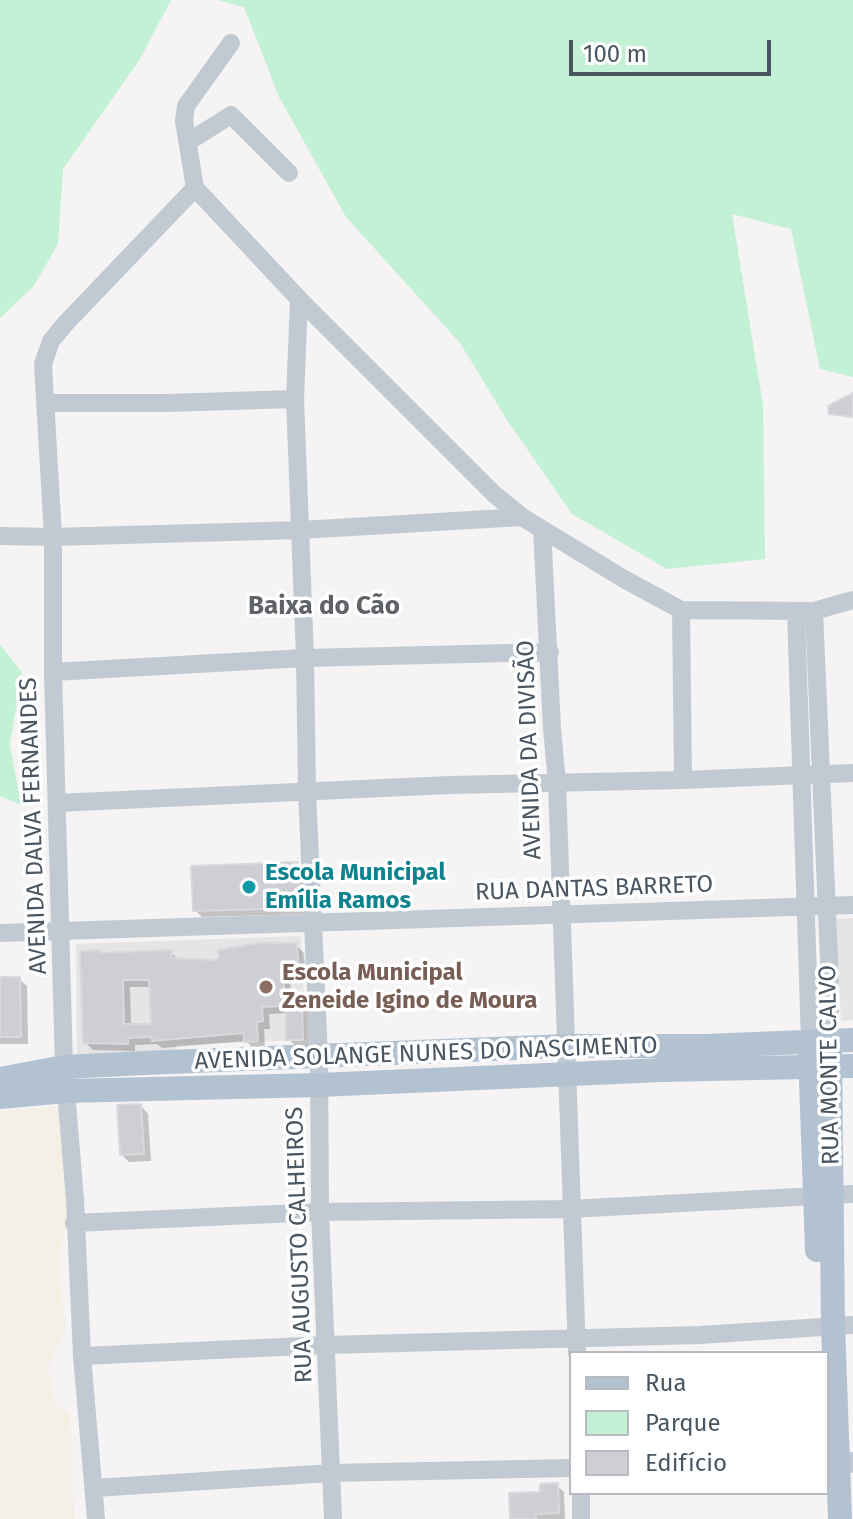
<!DOCTYPE html>
<meta charset="utf-8">
<style>
body{margin:0}
#map{position:relative;width:853px;height:1519px;overflow:hidden;background:#f5f3f3;font-family:"Fira Sans",sans-serif}
canvas{display:block}
.legend{position:absolute;left:569px;top:1351px;width:260px;height:144px;box-sizing:border-box;background:#fff;border:2px solid #b7bbc0;margin:0;padding:10px 14px;list-style:none;font-size:24px;color:#4a5661}
.legend li{display:flex;align-items:center;gap:16px;height:40px}
.legend b{width:40px;border:2px solid #b7bbc0}
.scale{position:absolute;left:569px;top:40px;width:202px;height:36px;box-sizing:border-box;border:4px solid #4a5661;border-top:0;padding-left:10px;font-size:24px;line-height:28px;white-space:nowrap;color:#4a5661;-webkit-text-stroke:6px #fff;paint-order:stroke}
</style>
<div id="map">
<canvas width="853" height="1519"></canvas>
<ul class="legend">
<li><b style="height:10px;background:#b3c2d1"></b>Rua</li>
<li><b style="height:22px;background:#c3f1d5"></b>Parque</li>
<li><b style="height:22px;background:#cdcfd5"></b>Edifício</li>
</ul>
<div class="scale">100 m</div>
</div>
<script>
const ctx = document.querySelector('canvas').getContext('2d');
ctx.lineJoin = 'round';
function paint(path, color) { ctx.fillStyle = color; ctx.fill(path, 'evenodd'); }
const shape = rows => new Path2D(rows.map(r => 'M' + r).join(''));
function stroke(path, color, width, dash) { ctx.strokeStyle = color; ctx.lineWidth = width; ctx.lineCap = dash ? 'butt' : 'round'; ctx.setLineDash(dash || []); ctx.stroke(path); }
function drawText(font, color, halo, rows, align = 'center') {
  ctx.font = font + ' "Fira Sans",sans-serif'; ctx.lineWidth = 7; ctx.setLineDash([]); ctx.textBaseline = 'middle'; ctx.strokeStyle = halo; ctx.fillStyle = color; for (const [text, x, y, turn = 0] of rows) {
    ctx.save(); ctx.translate(x, y); ctx.rotate((+turn || 0) * Math.PI / 180); ctx.textAlign = isNaN(turn) ? turn : align; if (halo) ctx.strokeText(text, 0, 0); ctx.fillText(text, 0, 0); ctx.restore();
  }
}
paint(shape([
 [853,918,853,1020,841,1021,836,919],
 [301,936,306,1040,176,1045,176,1054,77,1056,76,944]
]), '#e6e4e5');
paint(shape([
 [0,0,171,0,140,59,63,169,58,244,33,287,0,318],
 [217,0,853,0,853,377,820,369,791,229,732,214,763,405,765,559,667,569,572,514,507,420,460,343,346,217,279,97,244,7],
 [0,645,22,672,10,744,21,805,0,796]
]), '#c3f1d5');
paint(shape([
 [52,1107,67,1111,72,1201,60,1249,60,1280,66,1329,48,1367,56,1403,70,1416,74,1519,0,1519,0,1111]
]), '#f5f0e5');
paint(shape([
 [297,864,305,872,307,914,202,917,195,910],
 [296,945,304,953,306,978,290,979,291,998,302,998,309,1006,309,1046,296,1046,288,1039,288,1013,269,1014,270,1029,264,1029,265,1048,254,1049,246,1041,162,1048,157,1044,135,1045,135,1051,93,1050,85,1042,100,955,171,952,179,961,213,962],
 [130,987,152,987,153,1026,131,1026],
 [0,979,19,979,27,986,28,1044,0,1044],
 [141,1106,148,1114,151,1161,129,1162,122,1155],
 [557,1486,564,1492,565,1519,512,1519]
]), '#0003');
const building = shape([
 [853,393,853,417,829,414,828,406,853,393],
 [298,862,300,908,193,911,191,866,298,862],
 [259,943,297,943,299,971,283,972,285,1006,262,1007,263,1021,257,1022,258,1041,244,1042,244,1033,152,1041,152,1037,128,1038,128,1044,83,1043,80,951,99,950,99,953,171,950,172,958,213,960,219,958,218,950,259,943],
 [123,980,149,980,151,1024,124,1024,123,980],
 [0,977,20,977,21,1037,0,1037,0,977],
 [286,996,302,996,303,1040,286,1040,286,996],
 [141,1104,144,1154,120,1155,117,1105,141,1104],
 [558,1483,559,1513,536,1514,536,1519,510,1519,509,1493,540,1492,540,1484,558,1483]
]);
paint(building, '#cdcfd5');
stroke(building, '#d7d9de', 2);
stroke(shape([
 [188,142,231,115,289,173],
 [195,188,299,299,494,494,522,517,624,579,681,610,814,611,853,600],
 [195,188,184,121,186,106,231,43],
 [299,299,295,399,305,658,307,792,319,1056,320,1212,333,1519],
 [46,403,166,403,295,399],
 [542,529,552,728,557,783,577,1353],
 [0,536,53,537,301,530,522,517],
 [681,610,683,780],
 [796,611,810,1041],
 [814,611,830,981,830,1040],
 [53,672,305,658,550,652],
 [57,803,449,785,683,780,853,773],
 [0,933,853,905],
 [74,1223,320,1212,570,1209,853,1194],
 [82,1356,327,1345,700,1335,853,1325],
 [851,1461,853,1464],
 [95,1488,331,1473,571,1468],
 [581,1493,581,1519],
 [96,1519,82,1356,75,1200,64,1067,53,672,53,537,43,364,51,341,65,324,195,188]
]), '#c1cad2', 18);
stroke(shape([
 [810,1051,817,1250],
 [830,1054,833,1325,840,1519],
 [0,1079,64,1067,144,1063,566,1046,706,1046,853,1040],
 [0,1097,66,1091,319,1085,662,1070,853,1066]
]), '#b3c2d1', 24);
for (const [x, y, r, color] of [
 [249,887,8,"#0f9aa8"],
 [266,987,8,"#8d6e63"]
]) { const dot = new Path2D(); dot.arc(x, y, r, 0, 2 * Math.PI); ctx.fillStyle = color; ctx.fill(dot); stroke(dot, '#fff', 3); }
drawText('24px', '#4a5661', '#fff', [
 ["AVENIDA DA DIVISÃO",530,750,-92],
 ["AVENIDA DALVA FERNANDES",34,826,-92],
 ["RUA DANTAS BARRETO",594,889,-2],
 ["AVENIDA SOLANGE NUNES DO NASCIMENTO",426,1054,-2],
 ["RUA MONTE CALVO",830,1065,-91],
 ["RUA AUGUSTO CALHEIROS",300,1245,-92]
]);
drawText('bold 24px', '#0d838f', '#fff', [
 ["Escola Municipal",265,873],
 ["Emília Ramos",265,901]
], 'left');
drawText('bold 24px', '#785e54', '#fff', [
 ["Escola Municipal",282,973],
 ["Zeneide Igino de Moura",282,1001]
], 'left');
drawText('bold 26px', '#5f6368', '#fff', [
 ["Baixa do Cão",324,607]
]);
</script>
